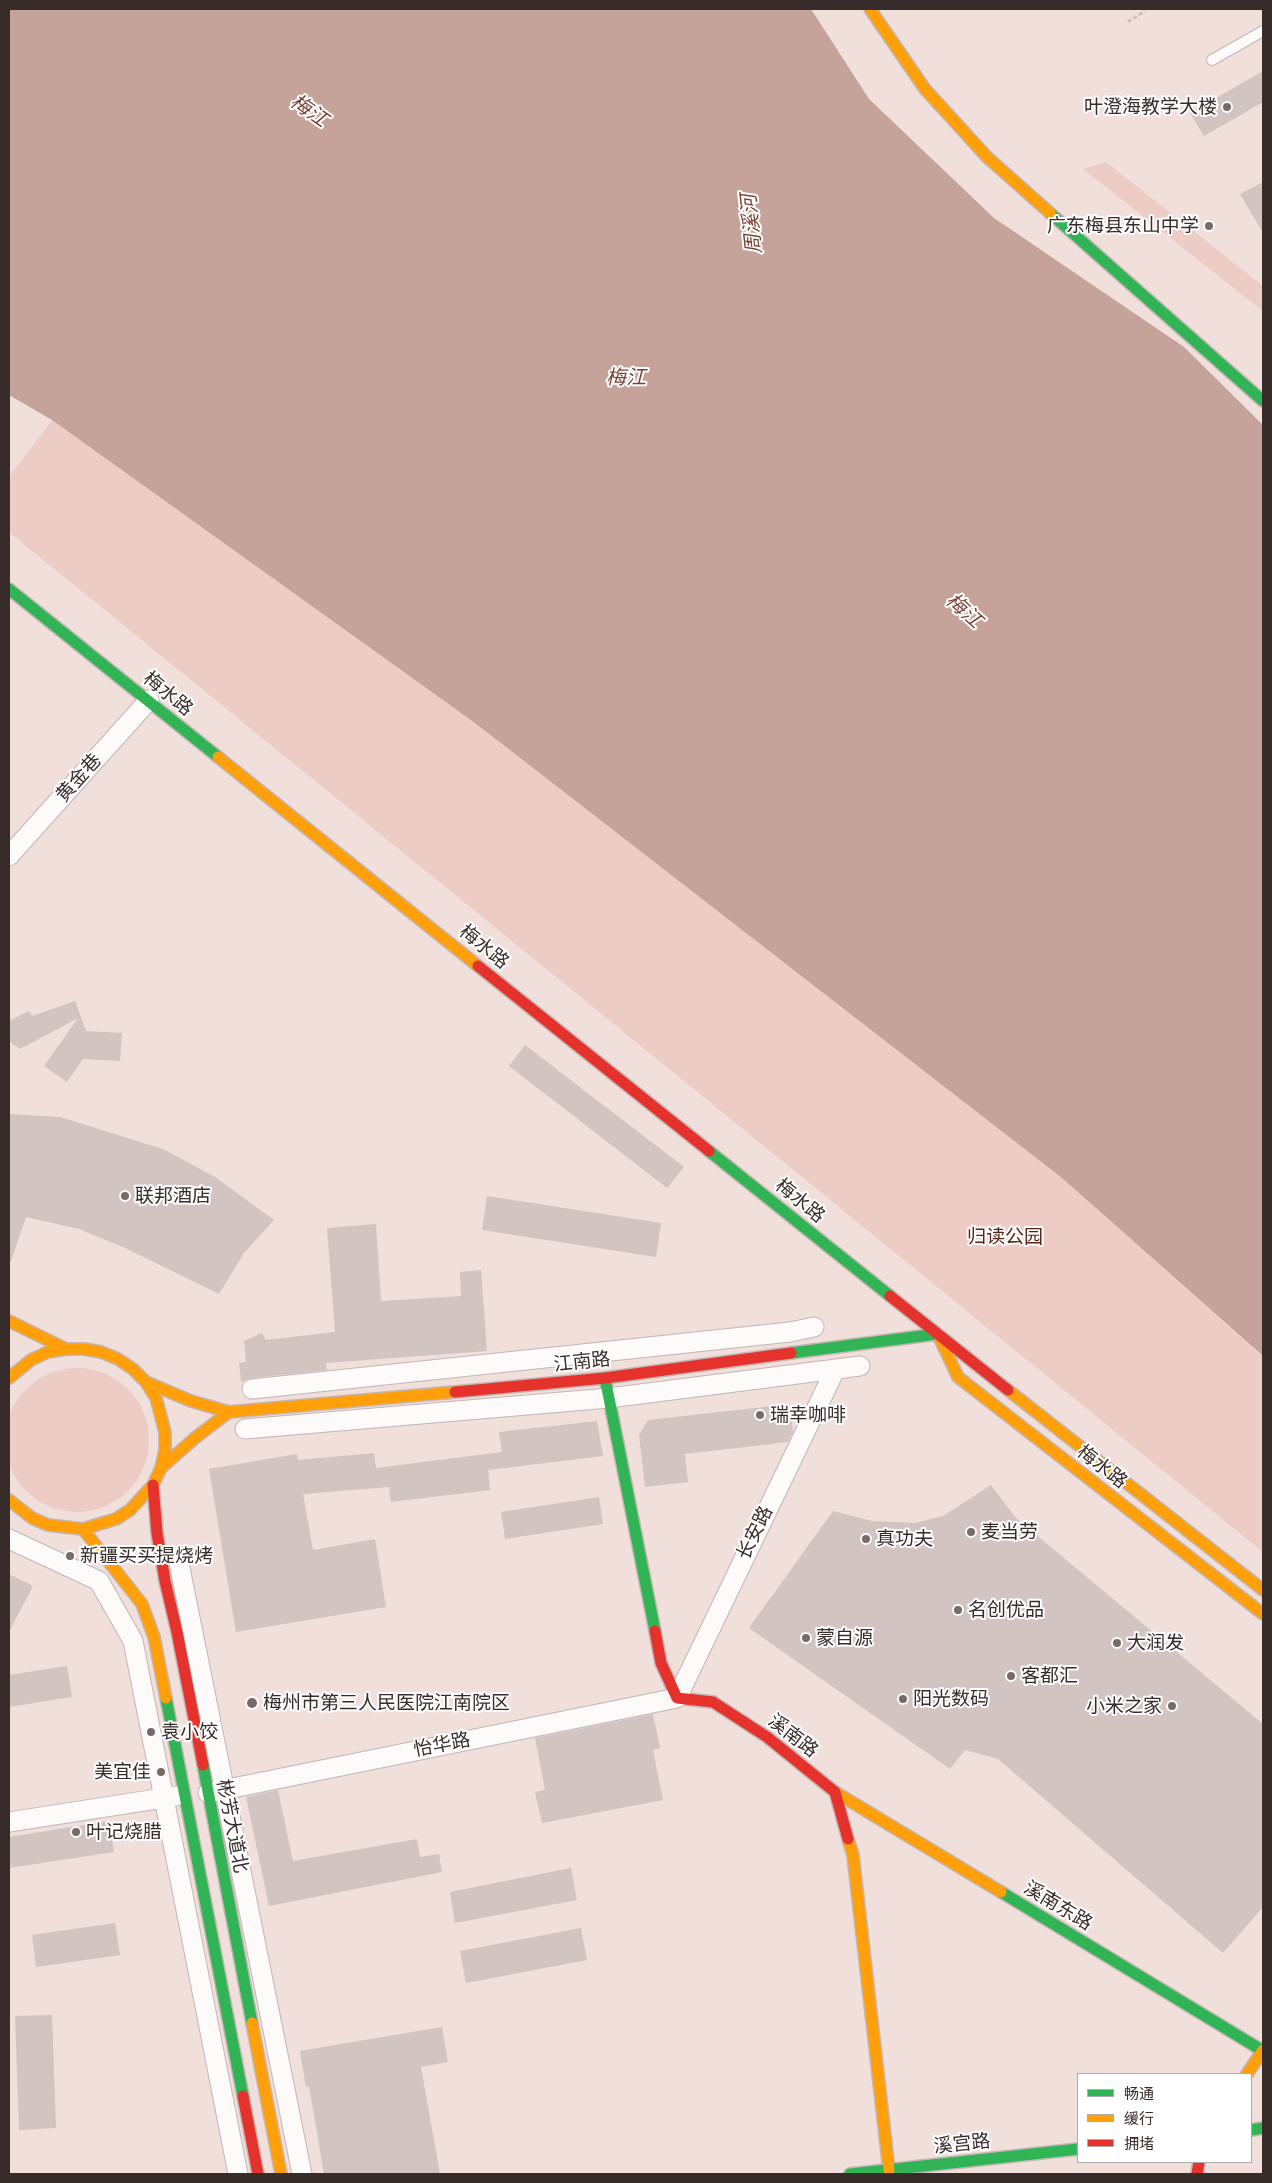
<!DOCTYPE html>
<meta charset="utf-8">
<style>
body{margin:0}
#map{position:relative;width:1272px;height:2183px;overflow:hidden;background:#f0dfdb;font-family:"Alegreya Sans","Noto Sans SC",sans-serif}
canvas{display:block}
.frame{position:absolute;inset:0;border:10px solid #372c29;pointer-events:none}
.legend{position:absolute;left:1077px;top:2073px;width:175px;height:90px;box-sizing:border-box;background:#fff;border:1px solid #afaba9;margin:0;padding:6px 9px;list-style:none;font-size:15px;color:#372c29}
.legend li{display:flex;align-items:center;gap:10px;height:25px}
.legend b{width:25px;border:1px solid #afaba9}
</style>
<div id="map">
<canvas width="1272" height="2183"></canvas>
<div class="frame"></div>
<ul class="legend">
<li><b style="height:6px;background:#30b455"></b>畅通</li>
<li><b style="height:6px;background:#ff9f0a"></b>缓行</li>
<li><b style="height:6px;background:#e5322d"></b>拥堵</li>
</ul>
</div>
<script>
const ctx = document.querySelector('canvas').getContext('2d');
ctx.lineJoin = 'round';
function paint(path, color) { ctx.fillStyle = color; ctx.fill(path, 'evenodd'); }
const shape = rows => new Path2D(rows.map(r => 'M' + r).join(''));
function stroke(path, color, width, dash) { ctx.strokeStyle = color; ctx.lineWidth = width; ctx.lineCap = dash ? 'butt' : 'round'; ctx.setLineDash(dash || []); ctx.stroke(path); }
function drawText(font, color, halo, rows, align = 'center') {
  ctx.font = font + ' "Alegreya Sans","Noto Sans SC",sans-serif'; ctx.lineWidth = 4; ctx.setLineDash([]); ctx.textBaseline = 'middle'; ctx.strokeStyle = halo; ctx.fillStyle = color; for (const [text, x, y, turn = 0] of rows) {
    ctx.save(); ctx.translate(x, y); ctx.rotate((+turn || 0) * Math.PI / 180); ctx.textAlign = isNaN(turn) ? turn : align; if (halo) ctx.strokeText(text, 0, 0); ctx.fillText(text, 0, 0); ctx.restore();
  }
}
paint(shape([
 [1106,162,1263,286,1263,311,1083,169],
 [52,420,475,723,1062,1178,1263,1357,1263,1552,9,532,9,477],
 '5 1440a72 72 0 1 1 144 0a72 72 0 1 1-144 0Z'
]), '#ecccc5');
paint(shape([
 [9,9,811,9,869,99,994,218,1184,347,1263,425,1263,1356,1062,1178,475,723,52,420,9,395]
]), '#c5a39b');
paint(shape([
 [1263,71,1263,102,1204,136,1190,113],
 [1263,182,1263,233,1240,194],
 [75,1001,86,1031,122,1033,120,1061,83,1059,67,1082,44,1066,78,1018,20,1049,9,1041,9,1021,29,1011,32,1016],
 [525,1045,684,1167,667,1188,509,1066],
 [9,1114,60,1117,163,1149,215,1177,274,1220,244,1253,219,1294,125,1248,79,1229,26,1217,11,1261,9,1261],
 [487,1196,661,1223,656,1257,482,1230],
 [376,1224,381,1301,461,1296,460,1272,481,1270,487,1351,326,1363,327,1370,251,1378,241,1382,239,1363,246,1362,244,1341,262,1333,266,1340,335,1332,327,1228],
 [790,1404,793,1432,788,1442,685,1454,688,1482,645,1487,639,1435,648,1420],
 [597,1421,603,1456,488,1470,490,1490,391,1502,389,1487,303,1494,313,1550,375,1539,386,1607,236,1632,209,1469,297,1454,298,1460,374,1453,376,1468,502,1452,499,1432],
 [991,1485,1016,1518,1263,1724,1263,1907,1223,1953,998,1759,965,1750,950,1769,749,1628,833,1511,872,1521,915,1523,943,1516],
 [599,1497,603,1524,505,1539,501,1512],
 [9,1574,33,1586,9,1632],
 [67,1666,72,1697,9,1707,9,1675],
 [653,1714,660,1748,653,1750,663,1800,542,1823,535,1792,545,1790,535,1738],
 [278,1790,293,1861,417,1839,420,1857,439,1854,442,1872,269,1906,246,1797],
 [109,1821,114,1852,9,1868,9,1837],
 [571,1868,577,1900,455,1923,450,1892],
 [115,1923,120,1955,36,1967,32,1935],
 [581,1928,587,1960,466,1983,460,1951],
 [52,2015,56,2128,19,2130,15,2016],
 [442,2027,448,2062,421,2067,440,2174,324,2174,309,2086,306,2087,300,2051]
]), '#d1c4c1');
const lane = shape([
 [1212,60,1263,31]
]);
const street = shape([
 [9,856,149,700],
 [252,1389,790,1332,814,1327],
 [245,1429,609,1398,860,1366],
 [9,1539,99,1581,133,1641,238,2174],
 [179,1563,302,2174],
 [208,1793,677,1698,835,1370],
 [9,1822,176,1796]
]);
const fast = shape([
 [1050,213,1263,401],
 [9,589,218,757],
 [709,1151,890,1296],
 [791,1353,937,1334],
 [605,1378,655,1631],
 [166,1698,243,2096],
 [203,1765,252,2023],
 [1001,1892,1263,2051],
 [1251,2130,1263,2128],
 [850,2174,1078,2149]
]);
const slow = shape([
 [870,9,925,89,987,157,1050,213],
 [218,757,478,966],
 [9,1321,66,1349],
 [940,1339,958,1377,1263,1614],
 [9,1378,31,1360,48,1352,66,1349,84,1349,101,1352,118,1359,133,1369,146,1382,156,1398,165,1432,165,1450,161,1468,153,1485,130,1510,116,1519,83,1529,48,1525,32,1518,9,1500],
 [146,1382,191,1401,229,1412,455,1392],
 [1008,1390,1263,1590],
 [161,1468,195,1438,229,1412],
 [83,1529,142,1604,154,1637,166,1698],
 [835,1792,1001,1892],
 [848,1839,853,1855,889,2170],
 [252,2023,281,2174],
 [1247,2074,1263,2050]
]);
const jam = shape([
 [478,966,709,1151],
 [890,1296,1008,1390],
 [455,1392,605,1378,791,1353],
 [153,1485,157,1533,165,1581,177,1632,203,1765],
 [655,1631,661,1663,677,1698,713,1702,767,1737,835,1792,848,1839],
 [243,2096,258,2174],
 [1197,2174,1199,2162]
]);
stroke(lane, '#c3b6b3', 12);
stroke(street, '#c3b6b3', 21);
stroke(fast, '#c3b6b3', 14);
stroke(slow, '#c3b6b3', 14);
stroke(jam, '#c3b6b3', 14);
stroke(shape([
 [1128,22,1145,11]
]), '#c8c3c2', 3, [4, 2.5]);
stroke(lane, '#fdfafa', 10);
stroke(street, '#fdfafa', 19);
stroke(fast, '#30b455', 11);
stroke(slow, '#ff9f0a', 11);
stroke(jam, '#e5322d', 11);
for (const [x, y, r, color] of [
 [1227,107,5,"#786b67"],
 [1209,226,5,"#786b67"],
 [125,1196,5,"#786b67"],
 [760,1415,5,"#786b67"],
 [971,1532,5,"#786b67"],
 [866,1539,5,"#786b67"],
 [70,1556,5,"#786b67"],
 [958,1610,5,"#786b67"],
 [806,1638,5,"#786b67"],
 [1117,1643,5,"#786b67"],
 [1011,1676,5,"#786b67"],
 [903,1699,5,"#786b67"],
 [252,1703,6,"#786b67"],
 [1172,1706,5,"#786b67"],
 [151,1732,5,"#786b67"],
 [161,1772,5,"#786b67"],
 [76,1832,5,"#786b67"]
]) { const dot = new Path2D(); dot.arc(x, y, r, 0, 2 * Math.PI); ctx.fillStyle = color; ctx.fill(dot); stroke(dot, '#fff', 2); }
drawText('19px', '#372c29', '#fff', [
 ["叶澄海教学大楼",1217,107,"right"],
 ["广东梅县东山中学",1199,226,"right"],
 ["联邦酒店",135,1196],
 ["瑞幸咖啡",770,1415],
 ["麦当劳",981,1532],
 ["真功夫",876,1539],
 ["新疆买买提烧烤",80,1556],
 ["名创优品",968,1610],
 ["蒙自源",816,1638],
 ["大润发",1127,1643],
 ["客都汇",1021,1676],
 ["阳光数码",913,1699],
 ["梅州市第三人民医院江南院区",263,1703],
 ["小米之家",1162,1706,"right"],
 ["袁小饺",161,1732],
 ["美宜佳",151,1772,"right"],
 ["叶记烧腊",86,1832]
], 'left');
drawText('19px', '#372c29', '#fff', [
 ["梅水路",168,694,39],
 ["黄金巷",79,778,-48],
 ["梅水路",484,947,39],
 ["梅水路",800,1201,39],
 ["江南路",582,1362,-6],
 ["梅水路",1102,1467,38],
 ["长安路",755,1533,-64],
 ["溪南路",793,1736,38],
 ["怡华路",442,1745,-11],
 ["彬芳大道北",232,1826,79],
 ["溪南东路",1058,1906,31],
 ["溪宫路",962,2144,-6]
]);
drawText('19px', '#592418', '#fff', [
 ["归读公园",1005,1237]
]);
drawText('italic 20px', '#7a4134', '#fff', [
 ["梅江",309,111,35],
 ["周溪河",752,224,-96],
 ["梅江",626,378],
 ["梅江",964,611,42]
]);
</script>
